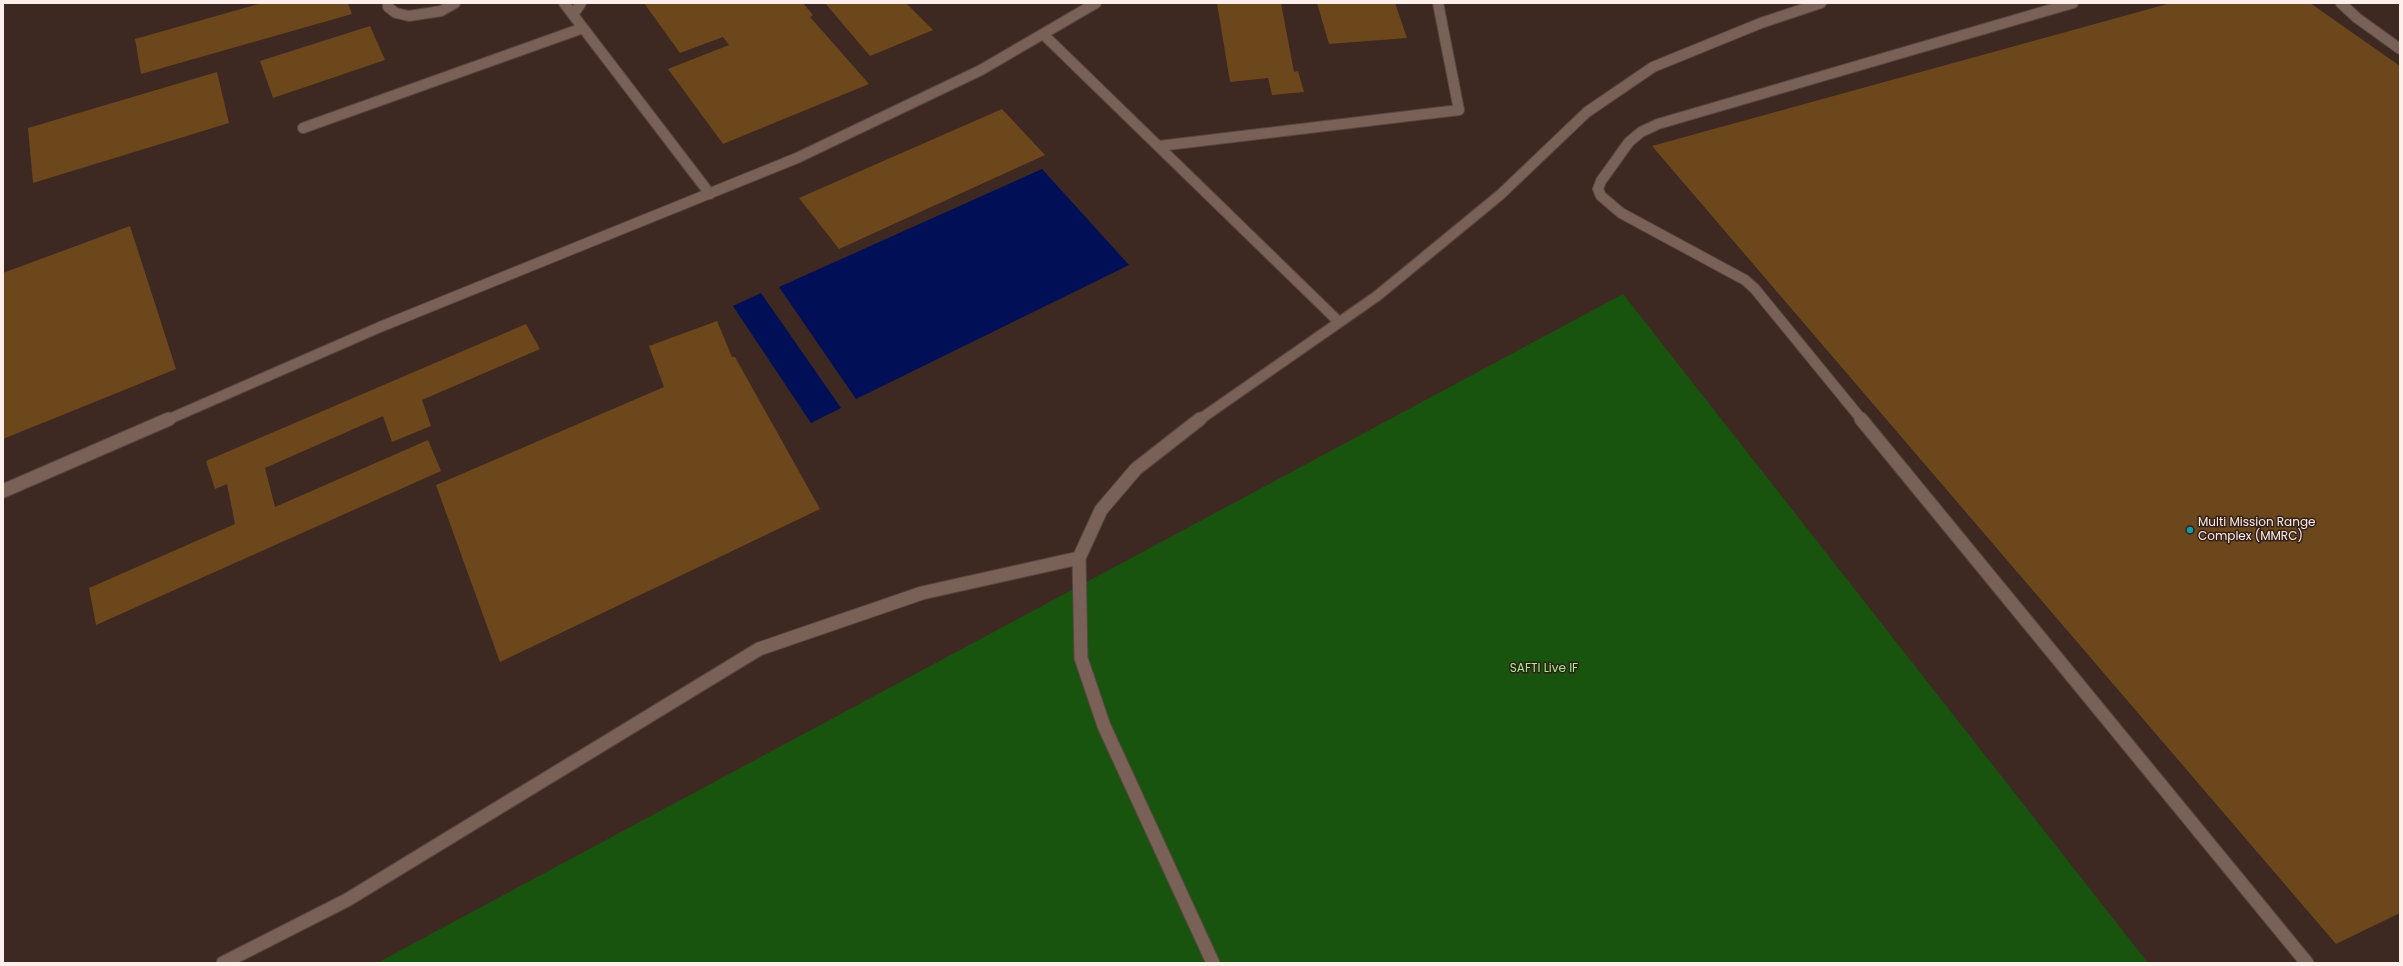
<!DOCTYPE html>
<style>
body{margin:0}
#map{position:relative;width:2403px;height:966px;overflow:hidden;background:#3d2921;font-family:Poppins,sans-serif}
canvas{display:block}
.frame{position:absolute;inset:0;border:4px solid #feefea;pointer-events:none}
</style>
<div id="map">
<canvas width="2403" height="966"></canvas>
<div class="frame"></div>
</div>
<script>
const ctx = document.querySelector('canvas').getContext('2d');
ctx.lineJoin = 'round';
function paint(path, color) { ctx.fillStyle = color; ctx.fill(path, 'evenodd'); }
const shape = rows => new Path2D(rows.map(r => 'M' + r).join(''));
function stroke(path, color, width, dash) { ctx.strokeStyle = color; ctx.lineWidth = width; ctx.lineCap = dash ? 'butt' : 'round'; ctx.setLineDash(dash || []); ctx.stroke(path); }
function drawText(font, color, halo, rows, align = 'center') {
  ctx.font = font + ' Poppins,sans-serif'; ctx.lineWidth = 3; ctx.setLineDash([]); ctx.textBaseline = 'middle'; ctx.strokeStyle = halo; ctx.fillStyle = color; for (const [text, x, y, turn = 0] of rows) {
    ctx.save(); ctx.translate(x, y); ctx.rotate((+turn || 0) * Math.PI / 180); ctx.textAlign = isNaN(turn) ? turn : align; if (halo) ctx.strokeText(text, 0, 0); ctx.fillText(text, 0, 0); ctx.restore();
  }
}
paint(shape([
 [1623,294,2148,963,377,963]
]), '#18540e');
paint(shape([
 [1042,169,1129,265,856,399,779,287],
 [761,293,841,408,811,423,733,306]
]), '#000f56');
paint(shape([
 [262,3,348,3,352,14,141,74,135,39],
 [644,3,803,3,813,15,810,17,869,84,723,144,668,69,729,45,723,37,680,53],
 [825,3,906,3,933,30,870,56],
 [1217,3,1281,3,1294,72,1298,71,1304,92,1272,95,1268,78,1230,82],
 [1317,3,1395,3,1407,38,1329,44],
 [2171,3,2310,3,2400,66,2400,913,2336,944,1652,146],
 [370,26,385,60,273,98,260,61],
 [217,72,229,123,33,183,28,128],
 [1002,109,1045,155,839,249,799,198],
 [130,226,176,369,3,439,3,273],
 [717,321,732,357,735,357,820,509,500,662,436,485,664,387,649,346],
 [526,324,540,349,422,400,431,426,392,442,383,416,265,468,275,507,428,440,441,471,96,625,89,588,235,524,227,484,215,489,206,461]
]), '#6c471c');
const laneFar1 = shape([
 [388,3,388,7,396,13,409,16,441,11,455,3],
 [564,3,710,194],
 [2341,3,2357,18,2400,49],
 [573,15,581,3],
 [1043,34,1339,322],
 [303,128,583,28],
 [1159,146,1459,110,1438,3],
 [167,420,380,327,797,158,981,70,1096,3],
 [1199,420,1377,296,1500,195,1587,112,1653,67,1761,23,1821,3],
 [1862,420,1755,289,1745,280,1621,213,1601,196,1598,189,1601,181,1629,142,1641,132,1658,124,2073,3]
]);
const lane = shape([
 [1200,419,1136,469,1101,510,1079,558,1081,658,1104,726,1213,963],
 [1861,419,2307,963],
 [3,491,169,419],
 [223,963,347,900,759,649,922,593,1079,558]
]);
stroke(laneFar1, '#584640', 12);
stroke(lane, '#584640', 15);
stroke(laneFar1, '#796158', 10);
stroke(lane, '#796158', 13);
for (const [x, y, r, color] of [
 [2190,530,4,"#0f9aa8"]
]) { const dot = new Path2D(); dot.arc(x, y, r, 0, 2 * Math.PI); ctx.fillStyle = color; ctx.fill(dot); stroke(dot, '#331f17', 1.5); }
drawText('12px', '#feefea', '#331f17', [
 ["Multi Mission Range",2198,523],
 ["Complex (MMRC)",2198,537]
], 'left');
drawText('12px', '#9cf28e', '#331f17', [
 ["SAFTI Live IF",1544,669]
]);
</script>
